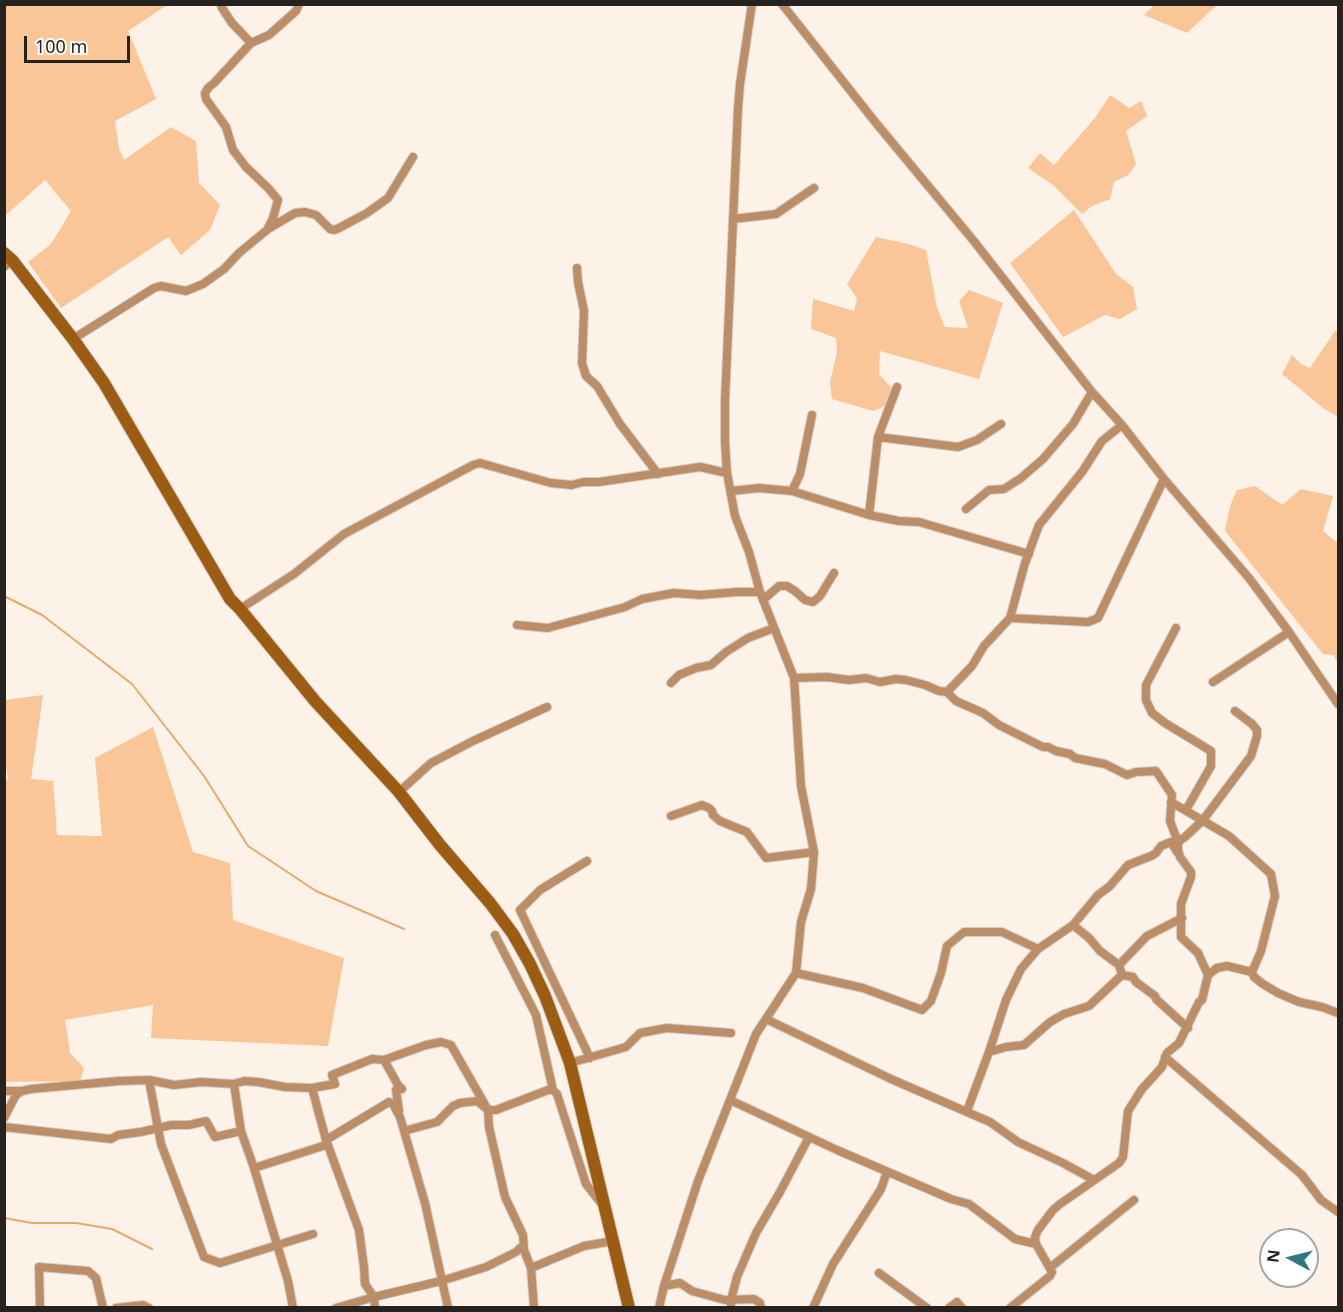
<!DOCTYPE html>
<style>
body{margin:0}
#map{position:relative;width:1343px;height:1312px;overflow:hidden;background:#fdf2e8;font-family:"Noto Sans",sans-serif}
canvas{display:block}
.frame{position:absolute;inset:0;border:6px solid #26221f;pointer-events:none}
.north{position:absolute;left:1259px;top:1228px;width:60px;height:60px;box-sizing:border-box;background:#fff;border:2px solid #a8a7a5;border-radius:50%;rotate:277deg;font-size:16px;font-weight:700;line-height:24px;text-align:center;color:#26221f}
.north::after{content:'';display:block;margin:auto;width:21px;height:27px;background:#2f7583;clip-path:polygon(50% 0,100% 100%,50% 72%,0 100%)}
.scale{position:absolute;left:24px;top:36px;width:106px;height:27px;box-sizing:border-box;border:3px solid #26221f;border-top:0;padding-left:8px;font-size:18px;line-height:21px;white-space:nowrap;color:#26221f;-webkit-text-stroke:4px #fff;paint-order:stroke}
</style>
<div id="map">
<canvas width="1343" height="1312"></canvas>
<div class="frame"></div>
<div class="north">N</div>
<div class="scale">100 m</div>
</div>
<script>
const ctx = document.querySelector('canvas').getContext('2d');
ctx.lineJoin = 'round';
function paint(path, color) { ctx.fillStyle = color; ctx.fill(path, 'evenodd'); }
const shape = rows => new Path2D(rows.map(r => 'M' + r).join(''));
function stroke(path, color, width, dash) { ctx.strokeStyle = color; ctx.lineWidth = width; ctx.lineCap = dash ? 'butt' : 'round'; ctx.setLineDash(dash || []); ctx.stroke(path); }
paint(shape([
 [5,4,167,5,128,31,156,99,115,121,119,149,124,160,171,127,196,141,199,183,220,205,210,230,181,255,168,237,61,308,28,262,51,244,71,211,45,180,5,216],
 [1154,5,1154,4,1217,5,1187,33,1144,15],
 [1110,95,1129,108,1141,101,1147,116,1126,131,1136,164,1128,175,1114,182,1110,199,1092,206,1082,214,1054,186,1028,168,1040,153,1054,165,1095,118],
 [1074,210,1116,274,1133,287,1137,309,1120,319,1105,315,1063,337,1010,263],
 [876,237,908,244,926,250,937,308,945,327,968,328,959,301,969,290,1003,303,979,379,880,351,879,374,893,390,890,404,873,411,832,399,830,382,837,352,836,338,811,329,813,299,854,311,857,298,847,284],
 [1335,331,1338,331,1338,417,1323,408,1282,374,1292,355,1301,364,1310,368],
 [1255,486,1282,505,1301,489,1333,496,1323,531,1338,543,1338,665,1334,655,1323,654,1225,531,1230,506,1237,490],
 [43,695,31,779,53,781,57,835,102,836,95,758,153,727,193,852,230,863,233,920,344,958,328,1046,151,1038,153,1005,65,1020,70,1053,84,1068,80,1081,5,1082,4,780,8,779,5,759,5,700]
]), '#fac597');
stroke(shape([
 [4,596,42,615,132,684,204,776,248,846,316,891,404,929],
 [4,1218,32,1223,76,1223,112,1229,152,1249]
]), '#eaa86b', 2);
const street = shape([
 [782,4,876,123,973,240,1092,392,1122,425,1164,479,1249,578,1289,632,1338,704],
 [251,43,269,35,296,11,299,4],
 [733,219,776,214,814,188],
 [268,229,295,213,305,212,316,215,330,229,334,230,339,228,367,213,388,198,413,157],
 [4,267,12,260],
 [577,268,578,282,584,311,582,363,586,376,597,386,620,424,658,474],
 [73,339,154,288,161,286,186,291,203,284,224,269,239,253,267,230,273,218,278,200,269,189,246,167,233,150,226,127,206,99,205,93,208,88,214,83,251,43,232,23,222,8,221,4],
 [878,437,958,447,977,440,1001,424],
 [731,491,759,488,792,491,869,515,899,521,919,522,1029,554],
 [792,491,800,474,812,415],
 [966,509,989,490,1004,489,1021,478,1043,459,1073,424,1092,392],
 [869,515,878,437,897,387],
 [763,600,779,586,787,586,795,591,805,600,813,602,820,596,834,573],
 [240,609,294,574,344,534,473,465,480,463,551,483,572,485,583,482,599,482,700,467,727,473],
 [1010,618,1088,622,1098,618,1164,479],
 [517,625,548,628,555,626,625,607,642,599,674,593,700,595,737,592,760,592],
 [1176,628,1146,685,1146,700,1152,713,1165,723,1211,751,1211,766,1186,810],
 [794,678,827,677,849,680,866,678,880,682,896,679,906,680,925,685,939,691,947,692,956,701,983,713,999,725,1043,747,1048,747,1056,751,1070,754,1075,758,1105,764,1127,775,1136,772,1156,771,1172,795,1170,821,1178,842,1178,850,1180,857,1191,872,1191,877,1181,904,1181,937,1198,953,1208,975],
 [1213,682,1289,632],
 [671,683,679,675,696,668,711,665,726,652,748,638,774,628],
 [947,692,972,666,984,646,1010,618,1025,563,1039,525,1082,472,1102,441,1122,425],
 [399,792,431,763,473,741,547,707],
 [1171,802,1229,836,1271,874,1275,896,1261,951,1252,972],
 [671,816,702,805,709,808,712,811,713,815,720,821,747,832,766,858,814,852],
 [1178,842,1185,837,1203,820,1251,756,1257,736,1257,730,1252,724,1235,711],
 [1177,852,1171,842,1161,846,1156,853,1151,856,1128,865,1110,886,1098,895,1073,925,1089,938,1100,951,1119,965,1122,975,1133,977,1136,982,1155,996,1156,999,1188,1028],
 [587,861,540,890,520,910,590,1058],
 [495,935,536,1015,553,1090],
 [1119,965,1147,936,1182,918],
 [796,973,863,988,922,1010,931,1001,941,973,947,946,964,932,1002,932,1038,949],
 [766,1019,891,1079,990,1122,1018,1142,1063,1163,1094,1180],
 [989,1052,1006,1047,1024,1045,1050,1022,1064,1014,1089,1006,1122,975],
 [1165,1057,1302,1175,1321,1200,1338,1212],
 [384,1060,426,1045,441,1042,451,1045,488,1110,489,1127,505,1197,523,1235,524,1250],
 [570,1063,626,1047,640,1033,667,1028,731,1033],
 [149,1080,161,1144,204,1257,220,1263,313,1234],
 [234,1084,241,1131],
 [312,1088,326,1140,359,1230,364,1267,365,1284,374,1297,336,1308],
 [4,1091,21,1091],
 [730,1100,837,1150,951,1199,969,1204,1015,1239,1036,1244],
 [967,1111,989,1052,1006,1000,1021,969,1038,949,1073,925],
 [4,1118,16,1095,22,1091,31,1089,119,1081,149,1080,174,1085,201,1082,234,1084,244,1081,258,1082,285,1087,312,1088,335,1084,332,1075,372,1059,384,1060,398,1085,402,1089,396,1090,399,1111],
 [4,1127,111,1139,118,1135,141,1132,171,1125,189,1125,206,1121,215,1137,241,1131,254,1168,326,1145,326,1140,389,1102,393,1104,400,1117,425,1203,448,1308],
 [404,1131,437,1122,453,1106,460,1103,477,1101,488,1110,496,1110,548,1090,553,1090,557,1094,586,1184,604,1207],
 [254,1168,288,1281,293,1308],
 [1051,1267,1134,1200],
 [531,1268,584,1246,613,1241],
 [879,1273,927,1308],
 [664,1286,680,1283,692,1291,725,1300,754,1299,760,1303,761,1308],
 [40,1308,39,1267,88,1271,96,1278,103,1308],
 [116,1308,143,1305,149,1308],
 [375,1308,374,1297,441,1281,486,1267,516,1252,520,1248,524,1250,531,1268,534,1308],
 [659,1308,664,1286,698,1181,756,1034,796,973,801,922,811,889,814,852,801,786,794,678,760,592,749,552,735,516,727,473,725,442,725,400,738,109,740,84,752,4],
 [731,1308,731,1300,737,1277,756,1233,780,1192,809,1137],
 [813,1308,833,1264,881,1189,887,1172],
 [949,1308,957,1302,962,1308],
 [1010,1308,1050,1276,1052,1272,1036,1244,1035,1237,1038,1230,1053,1210,1060,1204,1119,1163,1123,1157,1128,1111,1142,1089,1162,1067,1167,1053,1179,1043,1199,1002,1202,1000,1208,975,1217,968,1227,966,1252,972,1254,977,1263,984,1278,993,1299,1002,1322,1007,1338,1013]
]);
const secondary = shape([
 [4,253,12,260,73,339,104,383,230,599,240,609,315,701,399,792,440,845,490,903,513,934,530,964,545,996,570,1063,629,1308]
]);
stroke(street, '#d6cdc4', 10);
stroke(secondary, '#d6cdc4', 14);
stroke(street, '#bb8e67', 8);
stroke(secondary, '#9c5c12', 12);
</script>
